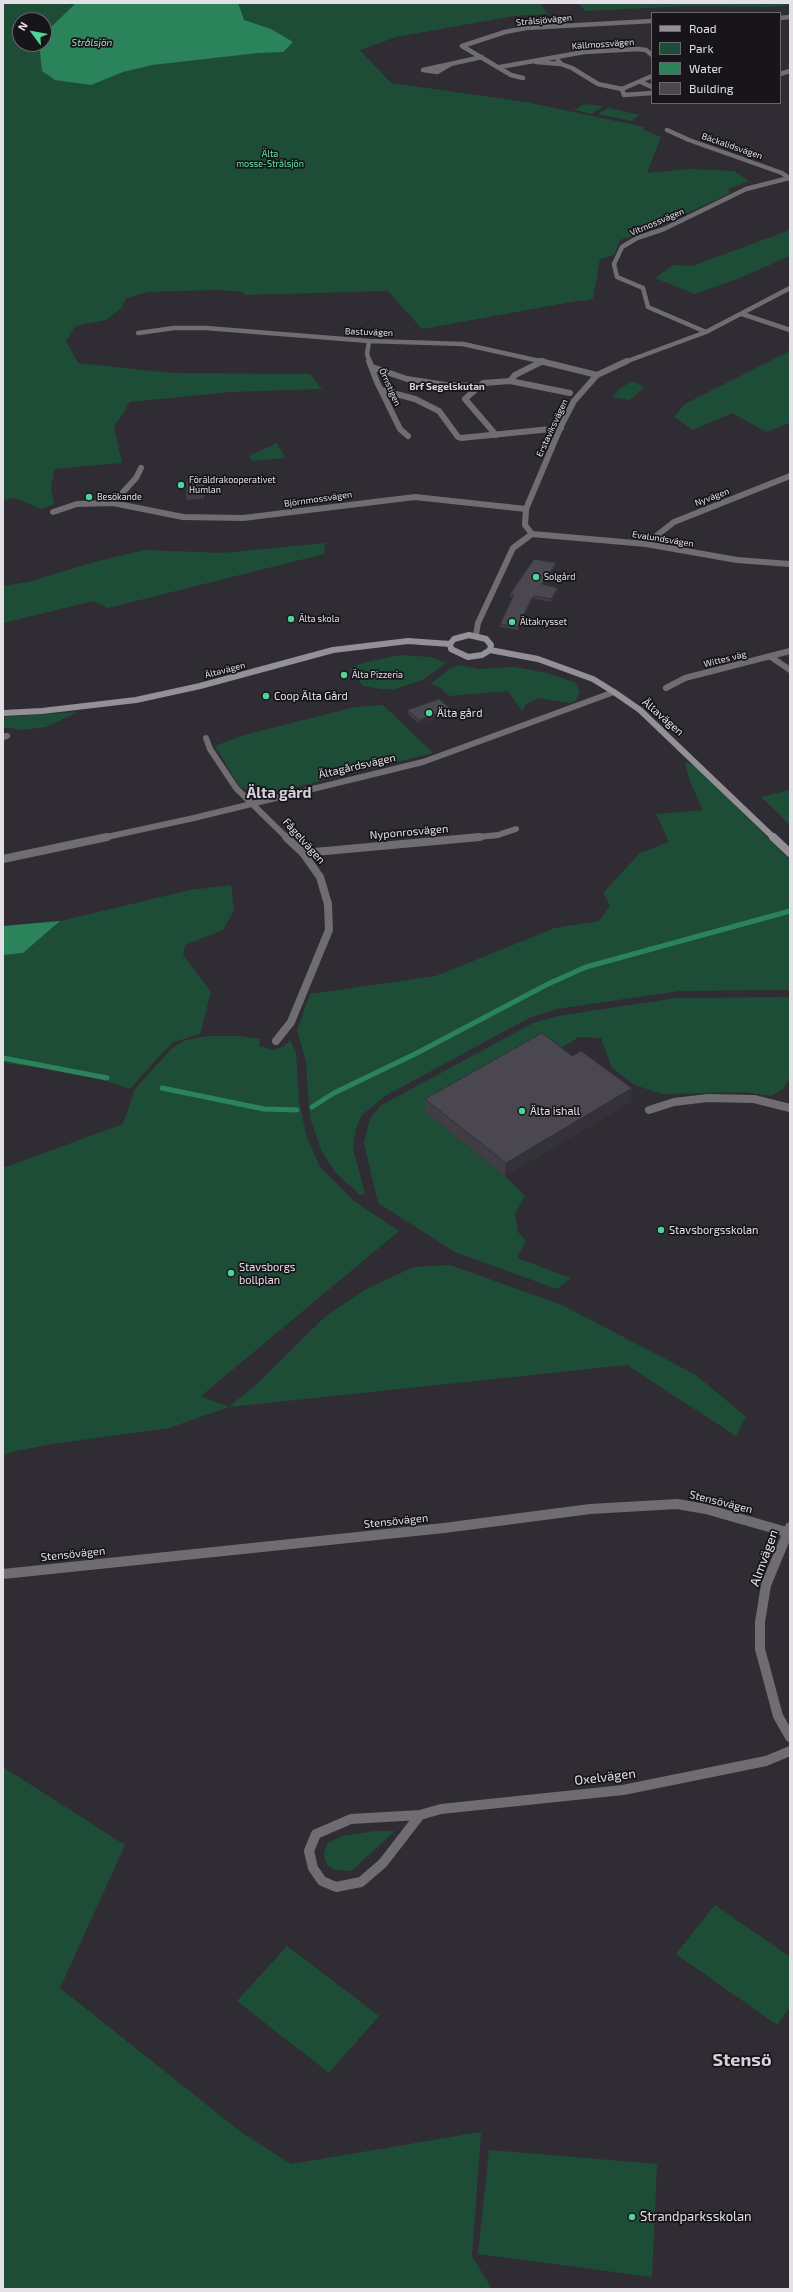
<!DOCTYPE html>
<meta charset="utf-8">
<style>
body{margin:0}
#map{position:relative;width:793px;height:2292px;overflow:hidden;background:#302c34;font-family:"Exo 2",sans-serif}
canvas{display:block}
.frame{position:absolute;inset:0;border:4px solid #e3e1e6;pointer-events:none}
.legend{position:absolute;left:651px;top:12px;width:130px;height:92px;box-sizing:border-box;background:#171519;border:1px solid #69676b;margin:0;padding:5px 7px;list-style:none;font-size:12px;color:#e3e1e6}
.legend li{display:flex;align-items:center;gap:8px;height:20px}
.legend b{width:20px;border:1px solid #69676b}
.north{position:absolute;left:12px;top:12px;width:40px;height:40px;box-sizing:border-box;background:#171519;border:1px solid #69676b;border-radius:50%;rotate:302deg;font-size:11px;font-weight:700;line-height:16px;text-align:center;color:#e3e1e6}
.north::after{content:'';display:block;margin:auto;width:14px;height:18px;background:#50d398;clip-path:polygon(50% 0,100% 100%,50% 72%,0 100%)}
</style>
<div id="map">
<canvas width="793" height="2292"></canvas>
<div class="frame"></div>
<ul class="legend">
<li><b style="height:5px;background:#939097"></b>Road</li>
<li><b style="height:11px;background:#1e4d37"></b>Park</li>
<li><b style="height:11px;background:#2b835c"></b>Water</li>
<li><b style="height:11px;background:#4b4750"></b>Building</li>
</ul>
<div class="north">N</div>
</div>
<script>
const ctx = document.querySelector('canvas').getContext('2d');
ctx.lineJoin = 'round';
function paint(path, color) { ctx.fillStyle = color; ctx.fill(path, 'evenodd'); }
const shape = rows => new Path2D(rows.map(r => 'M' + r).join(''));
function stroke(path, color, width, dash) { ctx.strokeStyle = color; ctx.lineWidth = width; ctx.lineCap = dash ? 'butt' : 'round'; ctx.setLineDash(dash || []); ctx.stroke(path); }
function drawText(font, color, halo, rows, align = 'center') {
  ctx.font = font + ' "Exo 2",sans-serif'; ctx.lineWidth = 3.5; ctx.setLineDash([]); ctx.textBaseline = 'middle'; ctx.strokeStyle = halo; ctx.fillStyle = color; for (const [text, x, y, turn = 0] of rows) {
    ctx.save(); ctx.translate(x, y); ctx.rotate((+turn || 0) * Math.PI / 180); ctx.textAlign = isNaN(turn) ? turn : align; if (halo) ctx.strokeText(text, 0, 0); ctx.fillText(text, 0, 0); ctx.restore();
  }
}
paint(shape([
 [3,3,540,3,548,14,514,16,396,37,360,50,391,83,526,102,644,127,644,130,661,137,647,173,690,169,734,171,749,181,726,190,731,192,724,196,651,230,620,240,614,255,600,259,593,298,588,300,577,301,422,329,388,291,245,295,242,292,221,290,175,291,148,292,126,298,121,309,106,320,75,326,66,341,78,363,171,373,310,374,322,389,231,392,130,402,114,427,122,463,54,469,51,489,54,504,41,509,15,498,3,500],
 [20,20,44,20,44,44,20,44],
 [578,3,790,3,790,5,769,7,688,6,585,11],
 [584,104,604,106,591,114,575,110],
 [608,108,640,115,631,121,598,114],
 [790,230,790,256,742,277,695,294,655,278,673,265,692,266],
 [790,351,790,423,766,432,732,413,693,430,674,417,685,404],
 [632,381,644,387,632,398,629,400,612,397,620,388],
 [277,443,285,458,252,461,249,456],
 [325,543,324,554,108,608,94,601,3,623,3,586,28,582,98,561,145,550,223,553],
 [400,655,430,657,446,663,422,680,395,689,382,689,363,686,350,669,362,663],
 [459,665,479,669,514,667,547,673,576,683,580,693,574,702,570,703,538,698,526,704,522,711,508,691,449,696,439,687,430,684,451,668],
 [383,705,433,753,268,794,254,793,240,787,215,746,244,735,355,707],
 [78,712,46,727,23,730,3,727,3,717],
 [685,762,695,765,790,860,790,990,680,991,556,1009,529,1018,385,1096,362,1115,356,1128,353,1148,365,1194,360,1195,335,1172,322,1152,310,1118,306,1062,297,1030,310,994,436,976,555,928,599,921,610,906,603,893,640,853,669,842,656,814,703,810,690,782],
 [790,790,790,825,761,797],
 [231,885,234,910,223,930,185,945,183,955,211,992,200,1034,174,1042,162,1053,130,1089,82,1073,3,1063,3,955,23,953,60,921,190,890],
 [790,997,790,1077,783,1089,771,1096,744,1092,662,1094,635,1085,612,1068,601,1038,579,1037,551,1054,426,1113,505,1176,525,1196,515,1214,518,1232,526,1241,517,1258,571,1278,557,1289,455,1252,378,1203,364,1143,370,1119,380,1106,533,1023,558,1016,676,998],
 [209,1036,240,1036,260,1039,259,1046,275,1050,284,1046,290,1040,296,1053,299,1100,306,1135,320,1167,354,1201,399,1231,201,1396,229,1407,262,1379,326,1316,366,1289,414,1267,450,1265,562,1305,696,1375,746,1417,736,1436,627,1365,229,1407,169,1428,52,1444,16,1451,3,1455,3,1168,123,1124,135,1089,171,1049,186,1040],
 [3,1767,125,1845,60,1988,242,2133,291,2164,481,2132,472,2256,492,2289,3,2289],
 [376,1831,395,1831,351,1871,335,1870,328,1866,325,1860,324,1853,327,1844,333,1840,343,1836],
 [715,1905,790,1957,790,2007,777,2025,676,1954],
 [287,1946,379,2016,329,2073,237,2001],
 [489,2150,657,2164,652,2277,478,2254]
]), '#1e4d37');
paint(shape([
 [76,3,238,3,244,20,271,29,293,42,283,52,258,53,152,65,123,72,91,85,55,80,42,71,40,52,46,32],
 [60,921,23,953,3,955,3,926]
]), '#2b835c');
stroke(shape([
 [3,1058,107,1078],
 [162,1088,264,1109,297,1110],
 [312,1107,334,1093,417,1053,548,984,586,967,790,911]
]), '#2b835c', 5);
stroke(shape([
 [780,18,790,17],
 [536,62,561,64,558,60],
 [451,64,437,72,423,70,482,57],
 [561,64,572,68,598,84,622,89,652,76],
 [500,67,584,52,638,49,646,50,652,55],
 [780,74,790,71],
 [523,78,511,75,462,46,505,32,526,28,652,21],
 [641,82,652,87],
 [622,89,624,95,652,93],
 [667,130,689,140,782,173,790,179],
 [742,314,790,330],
 [706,332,648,307,643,288,617,277,614,264,622,247,637,238,664,229,746,189,789,178],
 [138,333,174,328,206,328,369,341,463,344,544,362],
 [369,341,367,354,370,362]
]), '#6f6d71', 4.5);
stroke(shape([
 [369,361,377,382,400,429,408,436],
 [540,361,597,375],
 [372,367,407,379,445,385,481,386],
 [510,381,515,375,543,361],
 [381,390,415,399,439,411,458,437,461,438,561,428],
 [496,435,465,399,483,383,510,381,570,393],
 [113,503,136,478,141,468],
 [53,512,77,504,113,503,183,517,243,518,415,497,526,509],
 [646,544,674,522,790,476],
 [771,657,790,670],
 [666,688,685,678,790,651],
 [3,737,7,736],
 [206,738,210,749,236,788,287,838],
 [102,838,194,818,423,762,614,692],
 [469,838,498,835,516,829]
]), '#6f6d71', 6);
stroke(shape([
 [303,853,480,837],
 [3,859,107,837],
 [276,1041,291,1022,329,930,328,904,320,877,303,853,286,837],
 [649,1110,674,1102,708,1098,754,1099,790,1108]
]), '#6f6d71', 8);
stroke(shape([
 [790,1527,766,1585,760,1622,760,1649,778,1716,790,1737],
 [3,1574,444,1528,590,1509,677,1504,706,1509,790,1533],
 [420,1815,383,1863,361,1882,336,1887,322,1881,313,1868,309,1851,316,1834,351,1819,420,1815],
 [420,1815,441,1809,623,1790,766,1761,790,1751]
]), '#6f6d71', 10);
stroke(shape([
 [625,362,706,332,790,288]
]), '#6f6d71', 4.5);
stroke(shape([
 [532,534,525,525,526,509,561,426,574,401,597,375,627,361],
 [476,635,478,623,513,548,532,534,646,544,737,560,790,564]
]), '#6f6d71', 6);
stroke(shape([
 [469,635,486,639,491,645,490,650,482,655,468,657,451,649,450,644,454,639,469,635],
 [490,650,538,659,593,679,614,692,640,710,774,838],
 [3,713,42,711,136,700,200,686,333,650,408,641,450,644]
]), '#939097', 6);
stroke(shape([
 [773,837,790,853]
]), '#939097', 8);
paint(shape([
 [205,478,205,485,204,499,186,500,186,493],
 [555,566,543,585,558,591,551,602,535,599,531,601,518,630,500,627,500,624,513,598,510,597,510,594],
 [407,710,451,712,419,724,407,713],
 [572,1056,632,1088,631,1102,505,1176,425,1112,425,1099]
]), '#403d45');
paint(shape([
 [205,478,205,485,204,499,204,493],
 [556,563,555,566,541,588,542,584],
 [558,588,558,591,551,602,551,599],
 [535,596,535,599,531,601,518,630,518,627,532,598],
 [451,709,451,712,419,724,419,720],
 [632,1088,631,1102,505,1176,506,1163]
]), '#343238');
const building = shape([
 [205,478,204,493,186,493,187,479,205,478],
 [534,559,556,563,542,584,558,588,551,599,535,596,532,598,518,627,500,624,514,595,510,594,534,559],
 [439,699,451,709,419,720,407,710,439,699],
 [542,1033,572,1056,581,1051,632,1088,506,1163,425,1099,542,1033]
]);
paint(building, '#4b4750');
stroke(building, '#343238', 1);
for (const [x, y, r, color] of [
 [181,485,4,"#50d398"],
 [89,497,4,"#50d398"],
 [536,577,4,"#50d398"],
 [291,619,4,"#50d398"],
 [512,622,4,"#50d398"],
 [344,675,4,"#50d398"],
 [266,696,4,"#50d398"],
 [429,713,4,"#50d398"],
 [522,1111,4,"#50d398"],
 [661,1230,4,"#50d398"],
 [231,1273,4,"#50d398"],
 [632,2217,4,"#50d398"]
]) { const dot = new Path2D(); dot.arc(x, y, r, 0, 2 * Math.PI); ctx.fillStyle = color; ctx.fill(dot); stroke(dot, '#171519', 1.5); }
drawText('9px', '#e3e1e6', '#171519', [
 ["Strålsjövägen",544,20,-5],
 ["Källmossvägen",603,44,-4],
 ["Bäckalidsvägen",732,146,19],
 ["Vitmossvägen",657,222,-23],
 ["Bastuvägen",369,332,2],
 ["Örnstigen",390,387,66],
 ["Erstaviksvägen",552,428,-65],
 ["Nyvägen",712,497,-21],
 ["Björnmossvägen",318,499,-8],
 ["Evalundsvägen",663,539,9],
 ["Wittes väg",725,659,-14],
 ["Ältavägen",225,670,-15]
]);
drawText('9px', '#6de2aa', '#171519', [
 ["Älta",270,154],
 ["mosse-Strålsjön",270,164]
]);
drawText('9px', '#e3e1e6', '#171519', [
 ["Föräldrakooperativet",189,480],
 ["Humlan",189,490],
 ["Besökande",97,497],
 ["Solgård",544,577],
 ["Älta skola",299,619],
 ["Ältakrysset",520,622],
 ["Älta Pizzeria",352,675]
], 'left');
drawText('italic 10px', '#7ff4ba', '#171519', [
 ["Strålsjön",92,43]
]);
drawText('bold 10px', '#d6d1dc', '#171519', [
 ["Brf Segelskutan",447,387]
]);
drawText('11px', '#e3e1e6', '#171519', [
 ["Coop Älta Gård",274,696],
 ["Älta gård",437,713],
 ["Älta ishall",530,1111],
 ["Stavsborgsskolan",669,1230],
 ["Stavsborgs",239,1267],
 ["bollplan",239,1280]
], 'left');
drawText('11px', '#e3e1e6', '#171519', [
 ["Ältavägen",663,717,41],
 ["Ältagårdsvägen",357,766,-13],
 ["Nyponrosvägen",409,832,-5],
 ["Fågelvägen",304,841,48],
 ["Stensövägen",721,1502,14],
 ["Stensövägen",396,1521,-6],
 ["Stensövägen",73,1554,-6]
]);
drawText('13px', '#e3e1e6', '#171519', [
 ["Almvägen",764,1558,-70],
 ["Oxelvägen",605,1777,-7]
]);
drawText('13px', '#e3e1e6', '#171519', [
 ["Strandparksskolan",640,2217]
], 'left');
drawText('bold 15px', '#d6d1dc', '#171519', [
 ["Älta gård",279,793]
]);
drawText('bold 18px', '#d6d1dc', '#171519', [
 ["Stensö",742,2060]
]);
</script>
